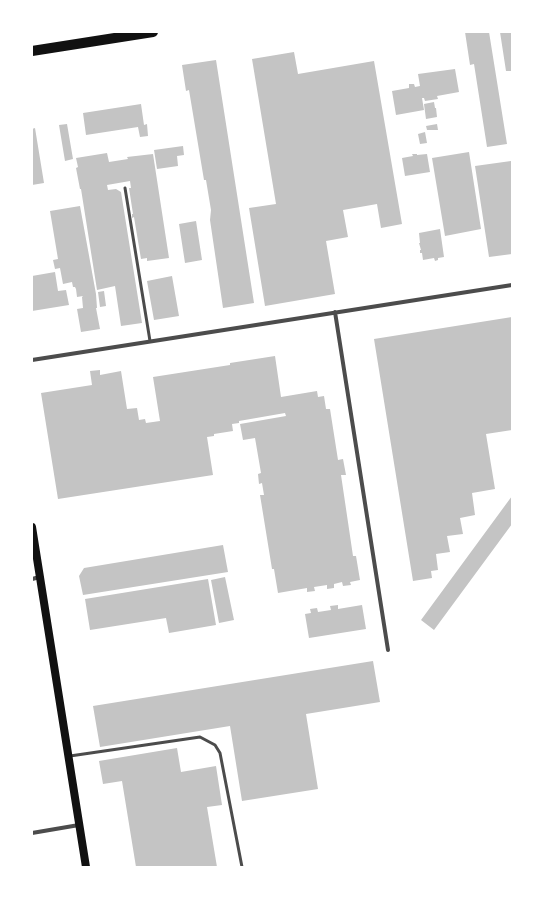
<!DOCTYPE html>
<style>
body{margin:0}
#map{position:relative;width:544px;height:899px;overflow:hidden;background:#fff;font-family:Figtree,sans-serif}
canvas{display:block}
.frame{position:absolute;inset:0;border:33px solid #fff;pointer-events:none}
</style>
<div id="map">
<canvas width="544" height="899"></canvas>
<div class="frame"></div>
</div>
<script>
const ctx = document.querySelector('canvas').getContext('2d');
ctx.lineJoin = 'round';
function paint(path, color) { ctx.fillStyle = color; ctx.fill(path, 'evenodd'); }
const shape = rows => new Path2D(rows.map(r => 'M' + r).join(''));
function stroke(path, color, width, dash) { ctx.strokeStyle = color; ctx.lineWidth = width; ctx.lineCap = dash ? 'butt' : 'round'; ctx.setLineDash(dash || []); ctx.stroke(path); }
paint(shape([
 [465,32,489,32,507,144,487,147,474,64,470,65],
 [500,32,512,32,512,71,506,71],
 [294,52,298,74,374,61,402,224,381,228,377,204,343,210,348,237,326,241,335,294,265,306,249,208,276,204,252,59],
 [216,60,254,303,223,308,210,220,211,210,206,180,204,180,189,90,186,91,182,65],
 [455,69,459,92,437,96,438,99,425,101,424,98,422,98,424,110,396,115,392,91,409,88,409,84,414,84,415,87,420,86,418,74],
 [434,102,435,108,436,108,437,117,426,119,424,104],
 [141,104,144,125,147,124,148,136,140,137,138,127,86,135,83,113],
 [67,124,73,159,65,161,59,125],
 [437,124,438,130,427,130,426,126],
 [35,128,44,183,32,185,32,129],
 [425,132,427,143,420,144,418,134],
 [183,146,184,155,177,156,178,166,157,169,154,150],
 [469,152,481,229,445,236,432,158],
 [107,153,109,162,128,159,127,157,153,154,169,258,147,261,147,258,141,259,134,217,132,218,132,214,133,214,129,188,131,188,130,181,107,185,108,190,116,189,121,192,142,323,121,326,115,286,97,290,81,189,80,189,76,168,78,167,76,158],
 [412,154,417,154,417,155,427,154,430,172,405,176,402,158,413,156],
 [511,161,512,169,512,254,489,257,475,166],
 [80,206,96,294,97,308,96,308,100,329,81,332,77,309,83,308,82,297,83,296,77,297,76,289,75,287,73,287,72,282,63,284,60,268,55,269,53,260,58,259,50,211],
 [196,221,202,260,185,263,179,224],
 [440,229,444,257,438,258,438,260,435,261,434,258,423,260,422,253,420,253,420,250,421,250,419,243,420,243,419,233],
 [55,272,58,291,66,290,69,305,32,311,32,276],
 [172,276,179,316,154,320,147,281],
 [104,291,106,306,100,307,98,292],
 [512,317,512,430,486,434,495,489,472,493,475,515,460,518,463,534,447,536,450,552,436,554,438,570,431,571,432,578,413,581,374,339],
 [275,356,281,397,317,391,318,397,324,396,326,409,330,409,338,460,343,459,346,475,341,475,353,556,356,556,360,580,350,582,351,585,343,586,342,582,334,584,334,588,327,589,327,585,314,587,315,591,307,592,307,588,278,593,274,569,272,569,260,495,264,495,262,483,259,484,258,474,261,473,255,438,243,440,240,424,286,416,285,413,239,421,239,423,232,424,233,431,214,434,214,436,207,437,213,475,58,499,41,393,92,385,90,371,100,370,100,375,121,371,127,409,137,408,139,420,145,419,146,423,160,421,153,377,230,365,230,363],
 [512,496,512,524,434,630,421,620],
 [223,545,228,572,83,595,79,576,84,568],
 [225,577,234,620,219,623,211,580],
 [208,579,216,625,169,633,166,618,90,630,85,599],
 [338,605,338,609,362,605,366,629,309,638,305,614,311,613,310,609,317,608,318,612,331,610,330,606],
 [373,661,380,702,306,714,318,789,242,801,230,726,100,747,93,706],
 [177,748,181,772,216,766,222,805,207,807,217,867,136,867,122,781,103,784,99,761]
]), '#c4c4c4');
stroke(shape([
 [125,188,150,341],
 [70,756,200,737,215,745,220,753,242,867]
]), '#4c4c4c', 3);
stroke(shape([
 [335,312,388,650],
 [32,360,512,285],
 [32,579,40,577],
 [32,833,79,825]
]), '#4c4c4c', 4);
stroke(shape([
 [32,527,86,867]
]), '#111', 8);
stroke(shape([
 [32,51,153,32]
]), '#111', 10);
</script>
